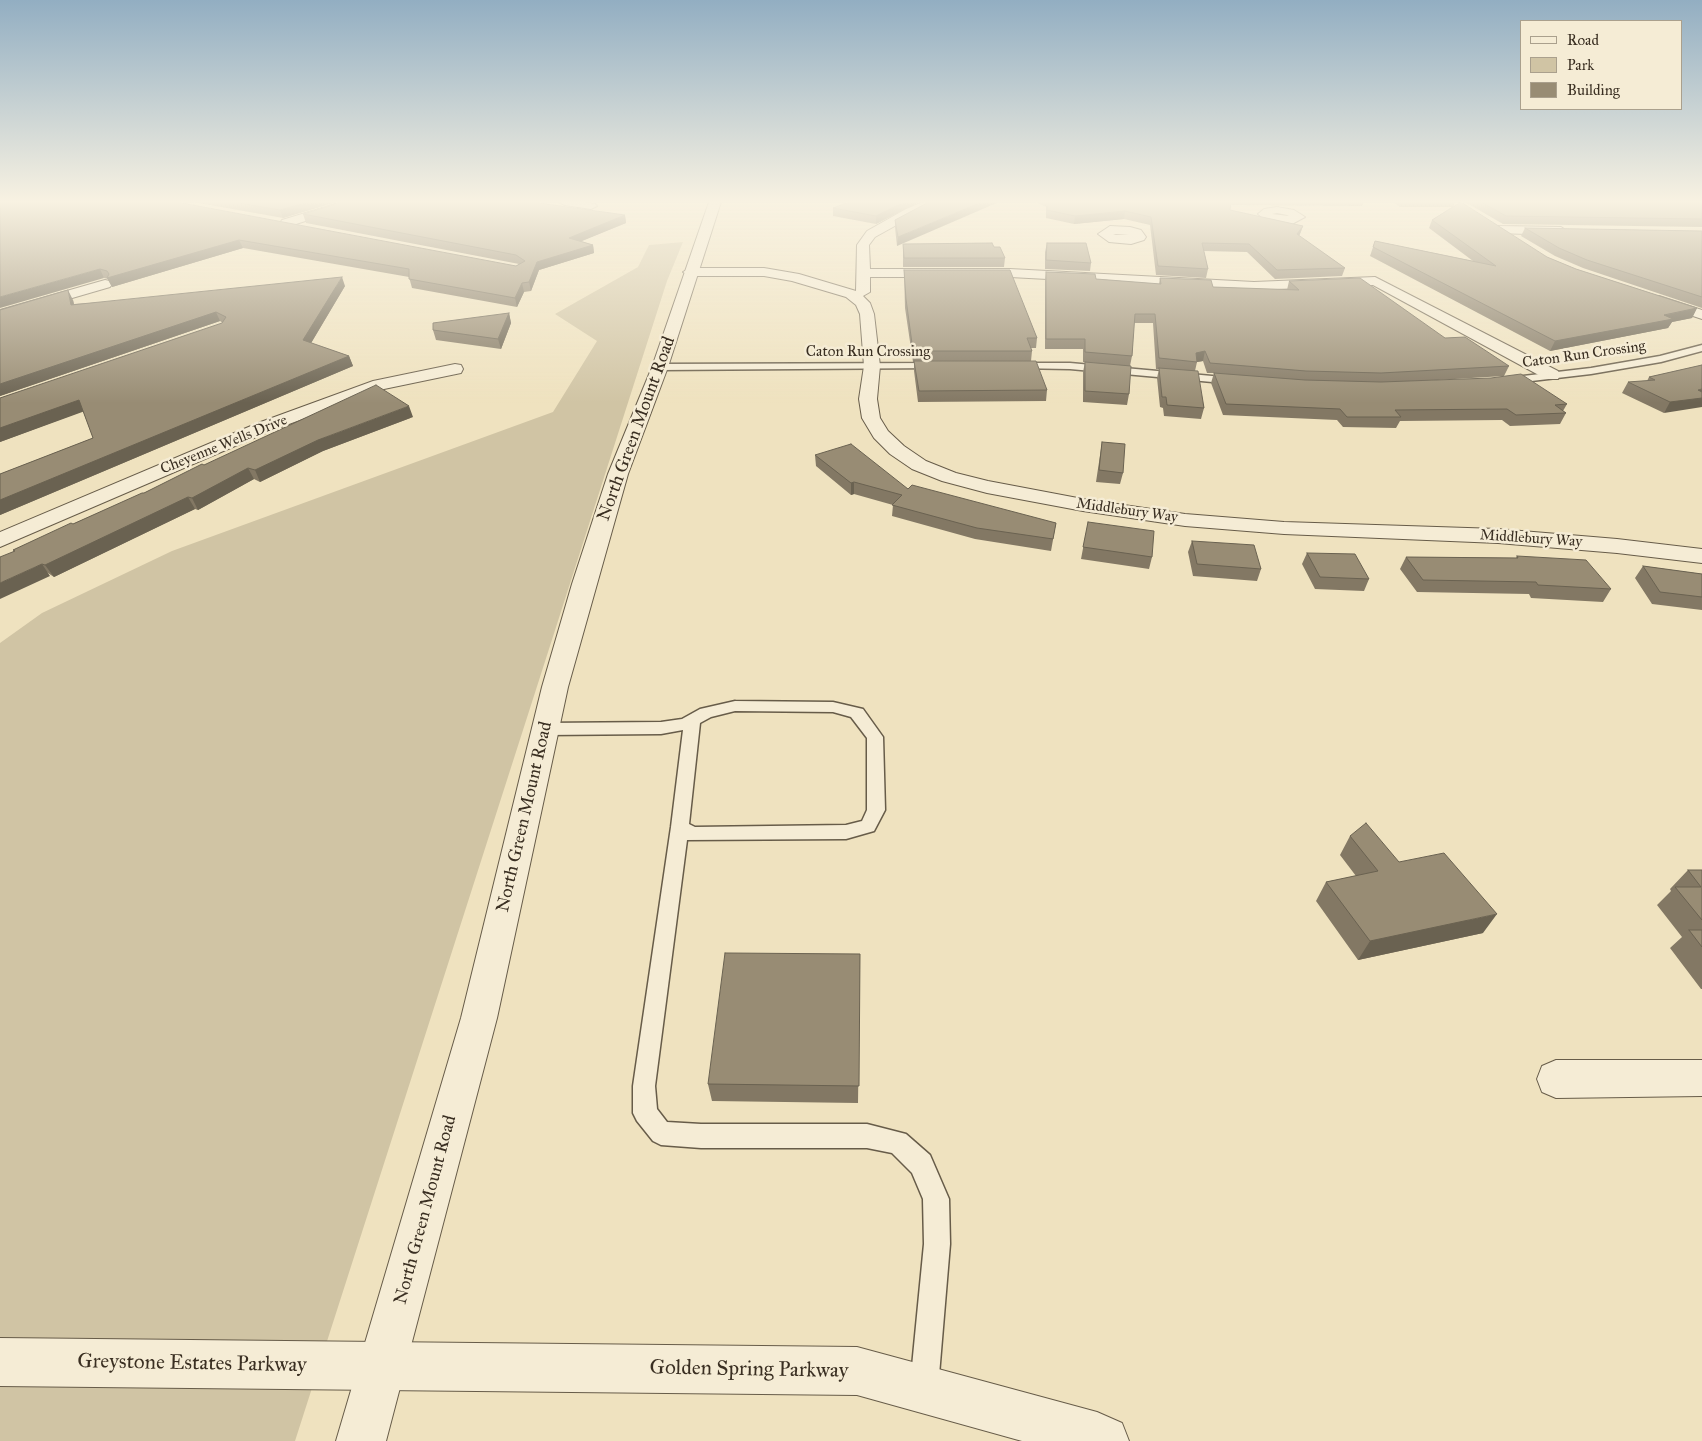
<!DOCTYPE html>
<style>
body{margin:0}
#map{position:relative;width:1702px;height:1441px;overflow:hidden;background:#efe2bf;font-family:"IM FELL Great Primer",serif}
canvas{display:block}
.legend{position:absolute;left:1520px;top:20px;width:162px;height:90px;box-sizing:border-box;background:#f5ecd5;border:1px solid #aaa08d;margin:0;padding:6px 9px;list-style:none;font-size:15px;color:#3a2f22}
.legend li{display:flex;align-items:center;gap:10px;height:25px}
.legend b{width:25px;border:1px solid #aaa08d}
</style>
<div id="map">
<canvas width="1702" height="1441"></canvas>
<ul class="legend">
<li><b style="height:6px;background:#f5ecd5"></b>Road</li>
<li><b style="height:14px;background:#d0c4a4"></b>Park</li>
<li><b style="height:14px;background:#988c74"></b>Building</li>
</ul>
</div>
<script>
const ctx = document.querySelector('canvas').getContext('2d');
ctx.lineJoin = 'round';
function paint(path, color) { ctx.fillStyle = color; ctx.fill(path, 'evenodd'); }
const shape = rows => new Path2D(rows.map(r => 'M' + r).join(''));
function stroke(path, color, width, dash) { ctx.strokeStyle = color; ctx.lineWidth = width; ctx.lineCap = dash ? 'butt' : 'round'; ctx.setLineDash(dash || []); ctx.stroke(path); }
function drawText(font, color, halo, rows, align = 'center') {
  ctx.font = font + ' "IM FELL Great Primer",serif'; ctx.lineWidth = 5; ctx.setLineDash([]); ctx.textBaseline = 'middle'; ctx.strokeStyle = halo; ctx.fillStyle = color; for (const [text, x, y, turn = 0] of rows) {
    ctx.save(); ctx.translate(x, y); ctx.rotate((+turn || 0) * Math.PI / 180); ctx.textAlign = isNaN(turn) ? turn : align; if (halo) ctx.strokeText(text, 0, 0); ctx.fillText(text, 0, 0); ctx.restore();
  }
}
paint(shape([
 [683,242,667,281,295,1441,0,1441,0,643,42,613,172,551,553,412,597,341,555,314,638,267,649,245]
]), '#d0c4a4');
const service = shape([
 [1702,345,1702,351,1661,362,1591,374,1506,384,1501,381,1506,378,1591,368,1660,356,1702,345],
 [935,363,938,364,938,368,660,370,655,367,660,364,935,363],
 [1017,363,1070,363,1234,378,1239,381,1234,384,1070,369,1014,368,1014,364,1017,363],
 [735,701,833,702,863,709,883,737,885,810,874,831,846,839,687,840,655,1086,657,1109,667,1122,701,1124,867,1124,906,1134,930,1155,949,1199,950,1244,938,1387,934,1397,924,1401,914,1397,910,1387,924,1244,923,1199,912,1173,892,1153,867,1148,701,1148,661,1145,653,1141,637,1121,633,1113,633,1086,671,827,683,730,661,734,545,735,539,733,537,729,539,725,545,723,661,722,682,719,700,709,735,701],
 [735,711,833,712,851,717,867,738,867,810,862,821,846,825,695,827,689,824,700,723,711,717,735,711]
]);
const minor = shape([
 [342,202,359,202,357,204,290,226,286,227,280,223,282,220,342,202],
 [559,202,586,202,595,204,597,206,591,209,565,205,559,202],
 [923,202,938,202,875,237,869,245,870,269,1010,269,1254,282,1375,277,1558,371,1560,375,1558,379,1546,379,1373,285,1254,290,1010,277,870,277,870,292,863,296,870,303,874,314,880,366,877,399,880,418,888,431,904,446,926,461,956,473,988,481,1083,499,1185,514,1284,522,1498,529,1617,539,1702,549,1702,563,1617,553,1498,543,1284,534,1185,526,1083,511,987,493,942,481,912,469,890,454,874,438,862,418,859,399,864,366,860,314,856,305,846,297,792,281,764,276,690,276,683,272,690,268,764,268,799,274,856,291,857,245,867,231,906,209,923,202],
 [1277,207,1294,210,1305,217,1292,224,1265,220,1258,214,1264,209,1277,207],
 [1277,213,1287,215,1289,216,1272,214,1277,213],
 [1110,226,1130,227,1141,230,1146,237,1144,240,1131,244,1109,242,1098,234,1110,226],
 [1113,234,1129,235,1132,235,1116,235,1113,234],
 [1499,226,1561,227,1567,231,1561,235,1495,233,1493,230,1495,227,1499,226],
 [105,280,110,281,112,284,110,287,0,319,0,310,105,280],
 [1659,296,1702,310,1702,319,1654,303,1652,300,1654,297,1659,296],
 [455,364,461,365,463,369,461,373,384,389,270,431,0,547,0,532,258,423,373,381,455,364],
 [1556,1060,1702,1060,1702,1096,1556,1098,1542,1092,1537,1079,1542,1066,1556,1060],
 [0,1338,857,1347,1097,1412,1122,1423,1129,1441,1022,1441,857,1395,0,1386,0,1338]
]);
const tertiary = shape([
 [709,202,721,202,668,367,628,474,568,687,497,1018,386,1441,336,1441,461,1018,542,687,572,584,608,474,652,367,709,202]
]);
stroke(service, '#675c49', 3);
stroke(minor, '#675c49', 2);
stroke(tertiary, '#675c49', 2);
paint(service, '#f5ecd5');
paint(minor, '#f5ecd5');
paint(tertiary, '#f5ecd5');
paint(shape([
 [0,202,516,266,519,264,306,223,303,214,625,215,626,223,581,241,593,245,594,253,539,270,531,291,524,292,517,307,412,288,409,277,243,248,112,287,108,279,104,278],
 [193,202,336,202,283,218],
 [919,202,876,224,833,216,833,208],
 [929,202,897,246,895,228,895,220],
 [1036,202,1364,202,1362,206,1231,205,1230,210,1303,226,1299,236,1345,268,1342,276,1275,279,1247,252,1204,251,1208,269,1206,278,1156,275,1150,225,1124,219,1074,224,1046,218,1046,207],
 [1393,202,1455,202,1453,207,1547,257,1576,269,1697,308,1692,318,1672,322,1668,328,1550,351,1370,256,1375,241,1473,261,1429,228,1432,220,1452,207,1400,207],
 [1465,202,1702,202,1702,227,1503,224],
 [1525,228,1702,231,1702,308,1583,268,1555,256,1521,236],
 [1047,243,1091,263,1090,271,1045,269,1045,252],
 [903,244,994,247,1005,258,1004,267,903,267],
 [904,270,1037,338,1036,348,1031,348,1032,351,1031,361,1047,390,1046,401,918,402,914,371,914,362,913,362,905,308],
 [1046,272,1096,279,1159,284,1160,278,1213,287,1287,290,1289,281,1445,338,1509,366,1504,376,1422,381,1567,404,1563,411,1566,413,1560,424,1510,426,1502,420,1400,421,1396,428,1343,427,1337,420,1223,415,1211,383,1214,373,1207,373,1203,361,1197,362,1195,371,1204,408,1201,419,1164,416,1163,408,1160,407,1157,378,1159,369,1156,369,1153,323,1134,323,1132,356,1130,366,1129,394,1127,405,1083,402,1083,372,1085,362,1083,362,1083,349,1045,349,1045,281],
 [345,286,311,343,349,356,353,366,0,515,0,474,93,438,83,411,0,442,0,398,223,323,220,321,0,396,0,310,73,300,74,304],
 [509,313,511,323,501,349,436,340,433,330],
 [1702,365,1664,413,1622,393,1628,382,1647,381,1649,377],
 [413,417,323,451,260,482,254,479,198,510,195,509,54,577,13,550,144,493,204,465],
 [1102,442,1123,473,1120,484,1096,482],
 [815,455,908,489,1056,523,1051,551,975,539,892,516,893,505,854,494,851,495,816,466],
 [1088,522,1152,557,1149,569,1081,559],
 [1192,541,1261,569,1257,581,1193,576,1188,552],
 [1307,553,1369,579,1364,591,1315,589,1302,564],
 [1517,556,1611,589,1603,602,1531,598,1529,594,1417,592,1400,569,1406,557,1516,558],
 [1643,566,1702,574,1702,610,1652,604,1635,578],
 [1350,836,1399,862,1483,933,1358,960,1316,901,1326,882,1356,876,1340,855],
 [1688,870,1702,870,1702,989,1701,989,1670,948,1682,937,1657,905,1671,891,1670,889],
 [860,954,858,1103,712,1101,708,1084]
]), '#837864');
paint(shape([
 [308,202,336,202,283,218,280,210],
 [904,202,919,202,876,224,876,216],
 [982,202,999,202,897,246,898,237],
 [1125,211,1124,219,1074,224,1075,216],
 [625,215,626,223,570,246,569,238],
 [1303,226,1300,234,1295,243,1297,234],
 [239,240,243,248,112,287,107,278],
 [593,245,594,253,539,270,531,291,529,282,537,262],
 [100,269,104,278,0,308,0,297],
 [342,277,345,286,307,350,303,340],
 [522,283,524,292,517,307,515,298],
 [68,290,73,300,76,314,71,305],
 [1697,308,1692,318,1672,322,1668,328,1550,351,1555,341],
 [216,312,220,321,0,396,0,384],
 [509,313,511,323,501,349,498,339],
 [1205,351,1203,361,1197,362,1196,353],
 [349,356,353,366,0,515,0,500],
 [1702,389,1702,407,1664,413,1670,402,1698,390],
 [79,400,85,411,0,442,0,428],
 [409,406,413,417,323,451,260,482,255,470,318,440],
 [248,468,254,479,198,510,192,498],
 [854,482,854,494,851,495,851,483],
 [188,497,195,509,54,577,45,565],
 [42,564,50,576,0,599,0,583],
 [1497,914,1483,933,1358,960,1370,941]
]), '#6a6251');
const building = shape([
 [0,202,177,202,516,266,525,261,516,255,303,214,343,202,532,202,625,215,569,238,593,245,537,262,529,282,522,283,515,298,409,279,409,269,239,240,107,278,109,274,107,271,100,269,0,297,0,202],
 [233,202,308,202,280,210,233,202],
 [849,202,904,202,876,216,833,208,849,202],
 [929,202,982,202,898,237,895,220,929,202],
 [1047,202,1231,202,1230,210,1303,226,1297,234,1345,268,1277,270,1249,244,1202,243,1208,269,1158,266,1151,217,1125,211,1075,216,1047,210,1047,202],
 [1461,202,1547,257,1576,269,1697,308,1664,315,1673,319,1555,341,1373,247,1375,241,1496,266,1432,220,1461,202],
 [1481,202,1702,202,1702,219,1506,216,1481,202],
 [1525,228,1702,231,1702,297,1587,260,1559,248,1525,228],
 [992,243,994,247,1000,247,1005,258,904,258,903,244,992,243],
 [1047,243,1086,243,1091,263,1046,260,1047,243],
 [904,270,1010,270,1037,338,1027,338,1032,351,913,351,906,299,904,270],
 [1046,272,1095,274,1096,279,1161,284,1160,278,1211,280,1213,287,1299,290,1289,281,1360,278,1445,338,1465,337,1509,366,1381,373,1306,371,1210,363,1205,351,1196,353,1197,362,1159,358,1155,314,1135,314,1132,356,1085,352,1085,339,1046,339,1046,272],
 [342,277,303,340,349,356,0,500,0,474,93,438,79,400,0,428,0,398,222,323,226,317,216,312,0,384,0,310,68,290,71,305,342,277],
 [509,313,498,339,433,330,433,323,509,313],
 [914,361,1036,361,1047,390,919,391,914,361],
 [1085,362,1131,366,1129,394,1085,391,1085,362],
 [1702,365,1702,389,1698,390,1702,392,1702,398,1670,402,1628,382,1655,380,1649,377,1702,365],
 [1159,368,1198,371,1204,408,1167,405,1166,397,1162,397,1159,368],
 [1214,373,1305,380,1381,382,1491,378,1521,374,1567,404,1555,405,1566,413,1516,415,1507,409,1395,410,1401,417,1347,417,1340,409,1226,404,1214,373],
 [376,385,409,406,318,440,255,470,248,468,192,498,188,497,45,565,42,564,0,583,0,557,15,551,13,550,71,523,73,524,142,493,144,493,202,464,204,465,376,385],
 [1102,442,1125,444,1123,473,1099,470,1102,442],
 [851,444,908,489,912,485,1056,523,1053,539,977,528,892,505,902,495,854,482,851,483,815,455,851,444],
 [1088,522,1154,531,1152,557,1083,547,1088,522],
 [1192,541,1254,545,1261,569,1197,564,1192,541],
 [1307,553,1355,554,1369,579,1320,577,1307,553],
 [1517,556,1586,560,1611,589,1538,585,1536,582,1423,580,1406,557,1518,558,1517,556],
 [1643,566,1702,574,1702,597,1660,592,1643,566],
 [1366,823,1399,862,1444,853,1497,914,1370,941,1326,882,1378,871,1350,836,1366,823],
 [1688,870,1702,870,1702,920,1675,887,1701,887,1688,870],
 [1689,930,1702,930,1702,947,1689,930],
 [725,953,860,954,859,1086,708,1084,725,953]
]);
paint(building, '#988c74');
stroke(building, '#6a6251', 1);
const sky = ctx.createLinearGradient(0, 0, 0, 403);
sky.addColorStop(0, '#92aec2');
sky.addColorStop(0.5, '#f8f2e2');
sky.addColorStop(1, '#f8f2e200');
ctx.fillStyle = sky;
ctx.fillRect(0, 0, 1702, 403);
drawText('15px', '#3a2f22', '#f5ecd5', [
 ["Caton Run Crossing",868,352],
 ["Caton Run Crossing",1584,355,-8],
 ["Cheyenne Wells Drive",224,445,-22],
 ["Middlebury Way",1127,511,8],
 ["Middlebury Way",1531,539,4]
]);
drawText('18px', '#3a2f22', '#f5ecd5', [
 ["North Green Mount Road",637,429,-70],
 ["North Green Mount Road",525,817,-77],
 ["North Green Mount Road",426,1210,-75]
]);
drawText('21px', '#3a2f22', '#f5ecd5', [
 ["Greystone Estates Parkway",192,1364,1],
 ["Golden Spring Parkway",749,1370,1]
]);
</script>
